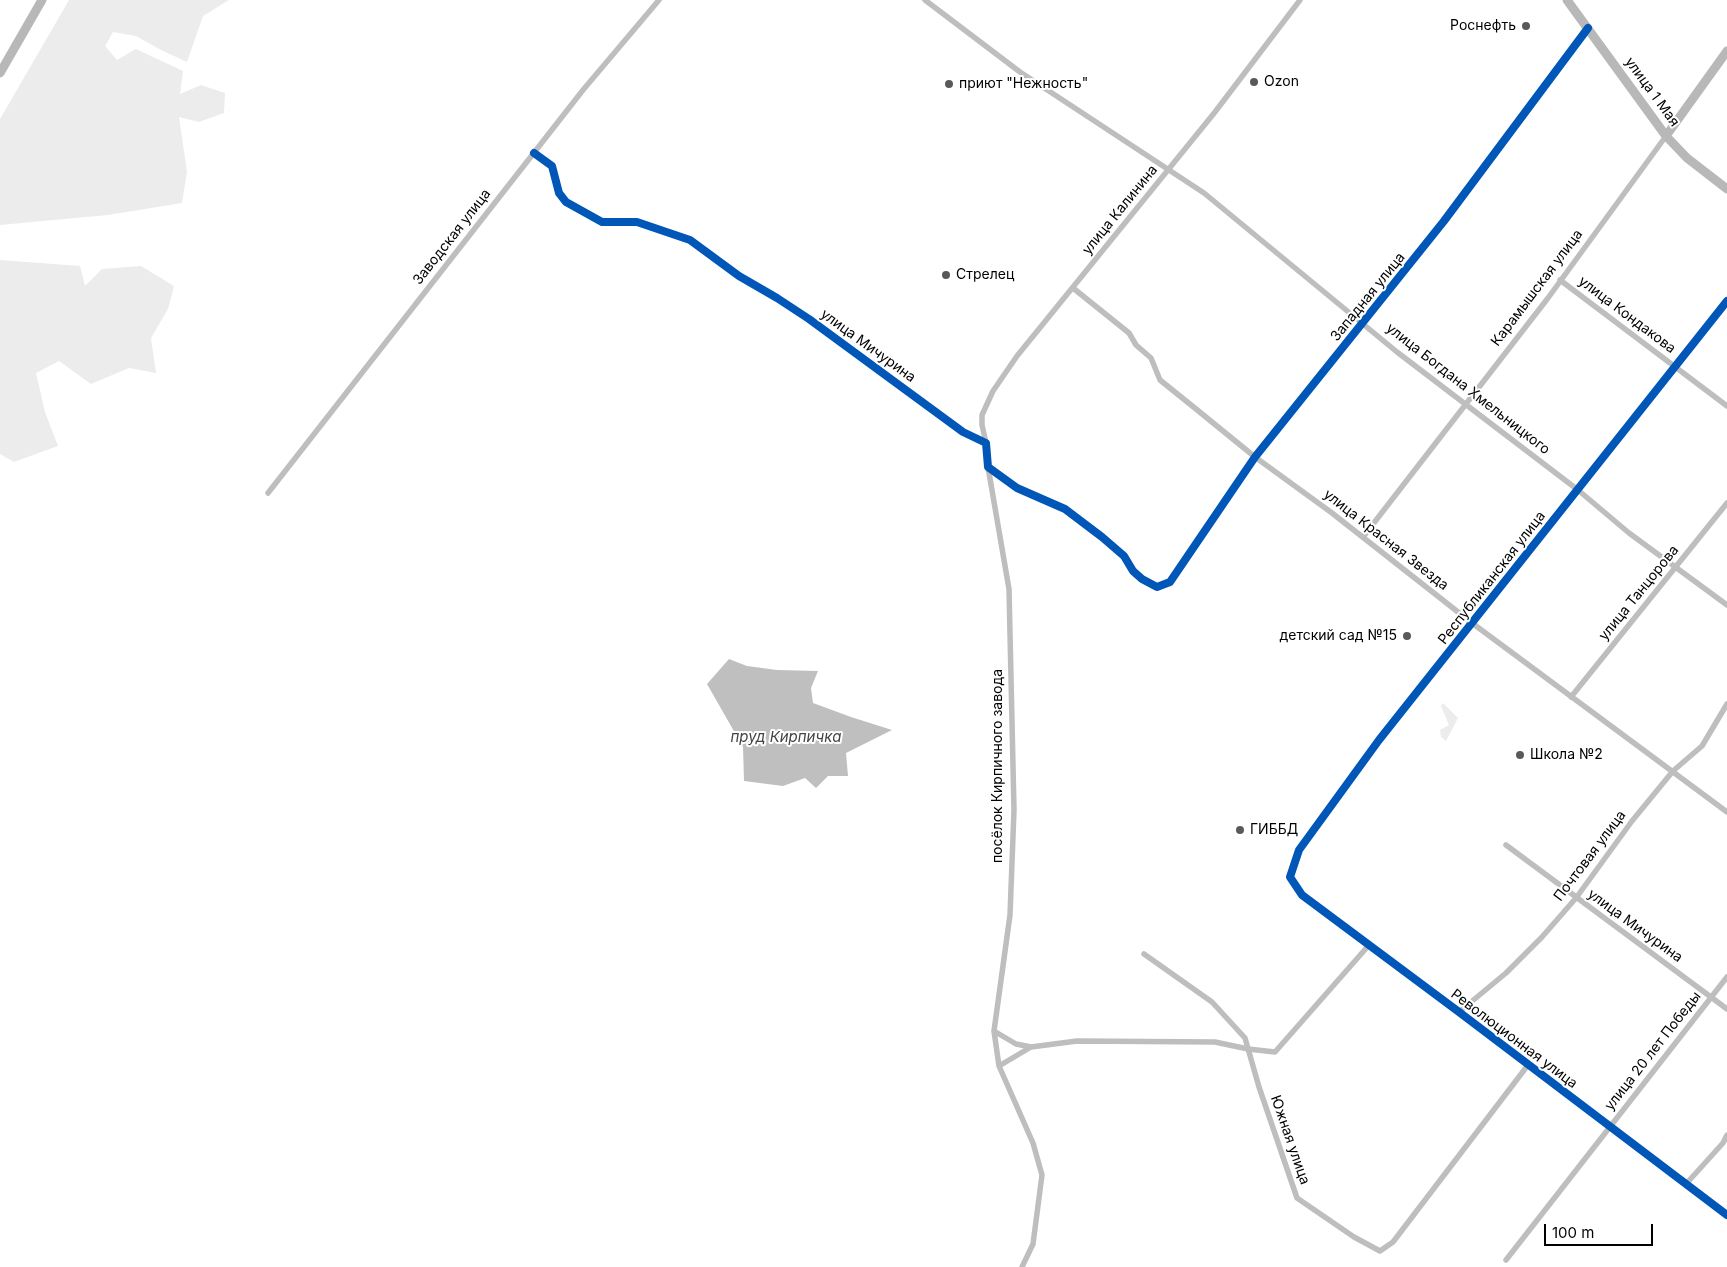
<!DOCTYPE html>
<meta charset="utf-8">
<style>
body{margin:0}
#map{position:relative;width:1727px;height:1267px;overflow:hidden;background:#fff;font-family:Inter,sans-serif}
canvas{display:block}
.scale{position:absolute;left:1544px;top:1224px;width:109px;height:22px;box-sizing:border-box;border:2px solid #000;border-top:0;padding-left:6px;font-size:15px;line-height:18px;white-space:nowrap;color:#000;-webkit-text-stroke:4px #fff;paint-order:stroke}
</style>
<div id="map">
<canvas width="1727" height="1267"></canvas>
<div class="scale">100 m</div>
</div>
<script>
const ctx = document.querySelector('canvas').getContext('2d');
ctx.lineJoin = 'round';
function paint(path, color) { ctx.fillStyle = color; ctx.fill(path, 'evenodd'); }
const shape = rows => new Path2D(rows.map(r => 'M' + r).join(''));
function stroke(path, color, width, dash) { ctx.strokeStyle = color; ctx.lineWidth = width; ctx.lineCap = dash ? 'butt' : 'round'; ctx.setLineDash(dash || []); ctx.stroke(path); }
function drawText(font, color, halo, rows, align = 'center') {
  ctx.font = font + ' Inter,sans-serif'; ctx.lineWidth = 4; ctx.setLineDash([]); ctx.textBaseline = 'middle'; ctx.strokeStyle = halo; ctx.fillStyle = color; for (const [text, x, y, turn = 0] of rows) {
    ctx.save(); ctx.translate(x, y); ctx.rotate((+turn || 0) * Math.PI / 180); ctx.textAlign = isNaN(turn) ? turn : align; if (halo) ctx.strokeText(text, 0, 0); ctx.fillText(text, 0, 0); ctx.restore();
  }
}
paint(shape([
 [69,0,229,0,203,16,187,62,161,50,136,36,113,32,105,46,117,60,136,49,183,71,180,94,201,85,225,93,224,113,199,122,179,117,187,172,182,203,108,215,0,225,0,119],
 [0,260,80,266,85,286,102,269,141,266,174,286,168,309,151,338,156,373,129,368,91,384,59,361,36,373,45,412,58,446,14,462,0,454],
 [1443,703,1458,718,1446,741,1441,737,1440,730,1449,725,1441,706]
]), '#ececec');
paint(shape([
 [729,659,747,666,777,670,818,671,811,688,813,703,851,717,892,730,846,753,848,776,828,776,816,788,805,778,783,786,744,781,743,747,707,684]
]), '#bfbfbf');
stroke(shape([
 [925,0,1020,72,1204,193,1397,352,1578,490,1629,533,1727,605],
 [534,153,552,166,559,193,566,202,602,222,637,222,690,240,739,276,777,298,809,319,963,432,986,443,988,467,1017,488,1065,509,1102,537,1124,556,1133,571,1142,579,1157,587,1170,582,1255,457,1444,221,1588,28],
 [1560,280,1727,406],
 [1073,288,1129,333,1136,345,1151,358,1160,380,1196,409,1255,457,1332,513,1472,623,1727,812],
 [1727,301,1379,740,1299,850,1290,877,1302,895,1459,1012,1727,1215],
 [986,443,982,425,982,415,993,391,1017,356,1215,112,1300,0],
 [988,467,1009,589,1014,810,1010,915,994,1031,999,1066,1033,1143,1042,1175,1033,1244,1022,1267],
 [268,493,583,90,659,0],
 [1363,537,1548,298,1666,136],
 [1571,697,1727,503],
 [1506,845,1727,1009],
 [1144,954,1212,1002,1245,1038,1259,1087,1297,1198,1354,1237,1380,1251,1393,1242,1528,1065],
 [1459,1012,1506,973,1542,937,1576,898,1632,821,1673,771,1702,746,1727,704],
 [994,1031,1016,1044,1031,1047],
 [999,1066,1031,1047,1077,1041,1215,1042,1248,1049,1275,1052,1369,945],
 [1686,1184,1723,1143,1727,1135],
 [1506,1260,1727,977]
]), '#bebebe', 5.5);
stroke(shape([
 [1567,0,1666,136,1687,158,1727,189],
 [0,73,42,0],
 [1666,136,1727,51]
]), '#b8b8b8', 9);
stroke(shape([
 [534,153,552,166,559,193,566,202,602,222,637,222,690,240,739,276,777,298,809,319,963,432,986,443,988,467,1017,488,1065,509,1102,537,1124,556,1133,571,1142,579,1157,587,1170,582,1255,457,1444,221,1588,28],
 [1727,301,1379,740,1299,850,1290,877,1302,895,1459,1012,1727,1215]
]), '#0057b8', 8);
for (const [x, y, r, color] of [
 [1526,26,5,"#595959"],
 [1254,82,5,"#595959"],
 [949,84,5,"#595959"],
 [946,275,5,"#595959"],
 [1407,636,5,"#595959"],
 [1520,755,5,"#595959"],
 [1240,830,5,"#595959"]
]) { const dot = new Path2D(); dot.arc(x, y, r, 0, 2 * Math.PI); ctx.fillStyle = color; ctx.fill(dot); stroke(dot, '#fff', 2); }
drawText('14px', '#000', '#fff', [
 ["Роснефть",1516,26,"right"],
 ["Ozon",1264,82],
 ["приют \"Нежность\"",959,84],
 ["Стрелец",956,275],
 ["детский сад №15",1397,636,"right"],
 ["Школа №2",1530,755],
 ["ГИББД",1250,830]
], 'left');
drawText('14px', '#000', '#fff', [
 ["улица 1 Мая",1652,92,54],
 ["улица Калинина",1120,210,-51],
 ["Заводская улица",452,237,-52],
 ["Карамышская улица",1537,288,-53],
 ["Западная улица",1368,297,-51],
 ["улица Кондакова",1627,315,37],
 ["улица Мичурина",868,346,36],
 ["улица Богдана Хмельницкого",1468,389,38],
 ["улица Красная Звезда",1386,540,38],
 ["Республиканская улица",1492,578,-52],
 ["улица Танцорова",1639,593,-51],
 ["посёлок Кирпичного завода",998,766,-90],
 ["Почтовая улица",1590,856,-53],
 ["улица Мичурина",1635,926,36],
 ["Революционная улица",1514,1039,37],
 ["улица 20 лет Победы",1653,1051,-52],
 ["Южная улица",1290,1140,71]
]);
drawText('italic 15px', '#444', '#fff', [
 ["пруд Кирпичка",786,737]
]);
</script>
